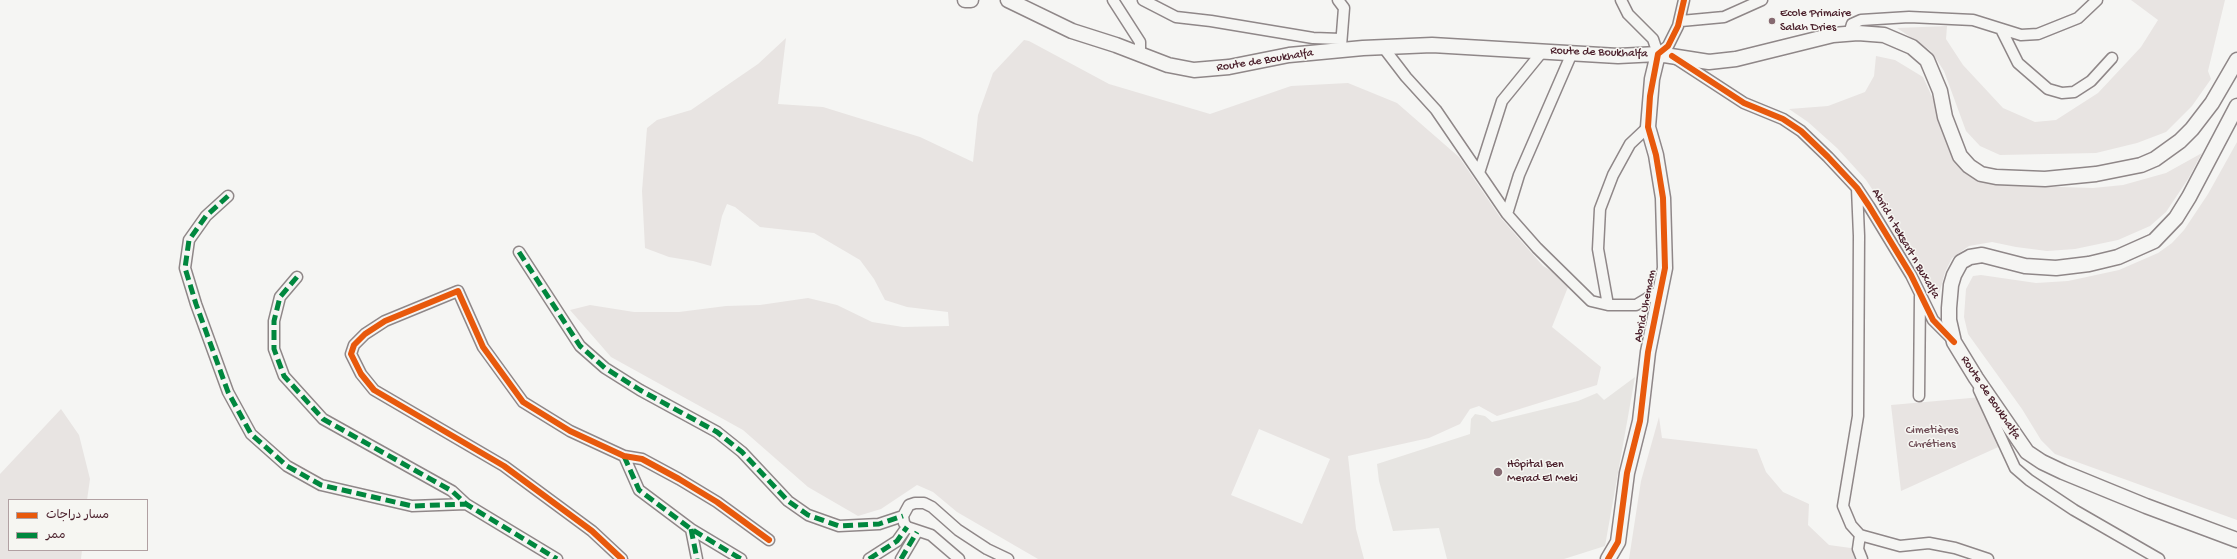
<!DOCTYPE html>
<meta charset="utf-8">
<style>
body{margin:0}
#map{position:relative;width:2237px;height:559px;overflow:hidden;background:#f5f5f3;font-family:"Gochi Hand","Playpen Sans Arabic",sans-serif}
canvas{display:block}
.legend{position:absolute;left:8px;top:499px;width:140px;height:52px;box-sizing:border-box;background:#f6f6f2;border:1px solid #b1a0a2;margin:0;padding:5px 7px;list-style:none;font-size:12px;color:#4a1f2b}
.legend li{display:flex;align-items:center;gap:8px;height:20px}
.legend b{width:20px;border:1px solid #b1a0a2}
</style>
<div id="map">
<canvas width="2237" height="559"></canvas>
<ul class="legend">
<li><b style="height:5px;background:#e8590c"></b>مسار دراجات</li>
<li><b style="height:5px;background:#00873e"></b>ممر</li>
</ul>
</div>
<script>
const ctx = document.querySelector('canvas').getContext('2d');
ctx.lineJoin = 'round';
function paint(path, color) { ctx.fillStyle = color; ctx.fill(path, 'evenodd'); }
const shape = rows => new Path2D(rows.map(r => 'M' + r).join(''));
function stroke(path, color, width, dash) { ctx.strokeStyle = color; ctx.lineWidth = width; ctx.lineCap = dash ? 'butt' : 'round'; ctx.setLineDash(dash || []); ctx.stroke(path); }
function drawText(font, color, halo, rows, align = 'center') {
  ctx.font = font + ' "Gochi Hand",sans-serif'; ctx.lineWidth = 3; ctx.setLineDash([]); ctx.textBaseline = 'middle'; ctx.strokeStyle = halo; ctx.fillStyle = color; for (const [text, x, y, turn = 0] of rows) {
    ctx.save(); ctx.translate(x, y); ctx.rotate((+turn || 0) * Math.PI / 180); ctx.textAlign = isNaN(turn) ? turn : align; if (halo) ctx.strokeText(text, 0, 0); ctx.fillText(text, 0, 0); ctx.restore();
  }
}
paint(shape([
 [1635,377,1605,546,1564,559,1447,559,1439,528,1393,531,1379,481,1377,464,1470,434,1471,419,1475,414,1485,416,1492,422,1578,401,1597,393,1604,400]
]), '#e7e5e2');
paint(shape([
 [2131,0,2225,0,2208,71,2211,79,2192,106,2166,132,2137,143,2096,153,2000,155,1980,146,1966,131,1944,71,1931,51,1897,28,1947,26,1946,39,1963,65,2003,108,2035,122,2056,120,2098,93,2141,47,2158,20],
 [786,38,778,104,823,107,920,137,973,162,978,115,993,73,1024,40,1029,41,1109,84,1210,114,1291,86,1348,83,1397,103,1459,157,1500,217,1543,266,1570,282,1552,327,1601,367,1597,385,1497,416,1479,406,1470,409,1460,424,1429,438,1348,456,1356,529,1364,559,1038,559,957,512,933,492,917,485,881,509,858,516,808,487,743,430,611,357,570,310,590,305,634,312,679,312,726,306,760,305,808,298,837,305,872,322,903,327,949,326,948,312,907,307,885,300,874,279,860,260,814,233,760,227,735,207,727,204,722,216,711,266,693,261,669,257,645,248,642,191,647,128,657,120,691,110,758,64],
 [1259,429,1330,459,1302,524,1231,495],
 [1876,56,1895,60,1923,77,1934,101,1950,151,1960,164,1986,181,1998,185,2093,188,2123,185,2166,173,2202,153,2188,179,2166,212,2150,226,2118,240,2075,249,2047,251,2016,247,1992,242,1969,246,1952,258,1945,272,1938,298,1930,288,1891,217,1866,180,1837,148,1808,122,1789,109,1828,106,1865,92,1874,76],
 [2237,142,2237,520,2055,454,2041,440,2022,409,1968,334,1964,317,1966,289,1973,276,1981,275,2036,283,2068,281,2119,270,2158,253,2172,243,2184,230,2208,194],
 [1982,397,2005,444,1901,491,1891,405],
 [61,409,79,435,90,479,87,500,9,500,9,550,82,550,81,559,0,559,0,474],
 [1659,417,1662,438,1757,449,1766,472,1783,492,1809,504,1808,525,1829,545,1858,549,1862,559,1629,559,1641,481]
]), '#e8e4e2');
const street = shape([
 [1113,0,1140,42,1140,55],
 [1143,0,1176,17,1211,21,1313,38,1341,39],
 [1338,0,1344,8,1341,46],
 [1621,0,1628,14,1653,39,1658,54,1668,46,1678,26,1684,0],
 [1681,21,1724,17,1762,0],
 [2001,29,2018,63,2048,89,2062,93,2074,92,2091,81,2112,58],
 [1849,34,1852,24,1861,20,1909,17,1973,20,2021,35,2038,34,2078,18,2097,0],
 [1383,47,1406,77,1436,110,1507,214,1537,248,1591,301,1608,305,1636,305,1661,290],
 [1675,58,1744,103,1783,119,1801,131,1828,157,1857,188,1869,206,1911,275,1933,320,1954,341],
 [1479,173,1502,101,1542,52],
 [1857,188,1859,236,1858,416,1843,506,1851,525,1860,535,1858,549,1862,559],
 [228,196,206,216,189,240,185,268,196,304,228,392,251,434,287,466,321,485,412,506,466,504],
 [1507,214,1519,175,1572,53],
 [519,252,580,346,605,368,640,390,717,432,742,452,788,501,808,515,839,526,879,524,903,516],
 [297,277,280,297,274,321,274,349,284,376,323,419,452,491,466,504,557,559],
 [1608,305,1598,249,1600,209,1613,175,1630,144,1648,127],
 [1979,390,2015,468,2029,480,2074,510,2159,559],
 [1919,396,1920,296],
 [624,456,639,490,691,529,741,559],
 [691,529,697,559],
 [1860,535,1900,546,1929,543,1955,548,1988,559],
 [622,559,592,531,504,466,374,390,361,374,351,354,354,345,365,334,385,321,458,291,483,347,523,402,570,431,624,456,642,459,679,479,717,502,769,540],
 [869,559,897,541,907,527],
 [901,559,917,532],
 [959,559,931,535,907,527,904,523,903,516,909,505,915,503,924,503,932,507,958,530,987,549,1008,559]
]);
const secondary = shape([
 [965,0,971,0],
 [1008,0,1072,31,1116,45,1168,65,1194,70,1229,67,1289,55,1363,48,1432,45,1618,56,1658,54,1709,62,1736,59,1833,35,1858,33,1884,35,1912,47,1927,60,1940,91,1945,117,1960,156,1969,166,1981,174,1996,177,2045,179,2096,174,2141,165,2155,159,2180,141,2192,129,2212,103,2237,60],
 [2237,106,2189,197,2176,218,2154,241,2118,257,2089,264,2056,268,2025,266,1982,255,1970,257,1961,262,1954,275,1951,285,1949,308,1949,320,1954,342,1976,378,2027,452,2042,462,2063,472,2146,506,2237,540],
 [1608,559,1618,542,1627,473,1640,421,1648,352,1665,268,1663,198,1656,155,1648,127,1652,79,1658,54]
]);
stroke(street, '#8f8788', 13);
stroke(secondary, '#8f8788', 17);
stroke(street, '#f5f5f3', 10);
stroke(secondary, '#f5f5f3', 14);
stroke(shape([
 [228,196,206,216,189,240,185,268,196,304,228,392,251,434,287,466,321,485,412,506,466,504],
 [519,252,580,346,605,368,640,390,717,432,742,452,788,501,808,515,839,526,879,524,903,516],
 [297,277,280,297,274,321,274,349,284,376,323,419,452,491,466,504,557,559],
 [624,456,639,490,691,529,741,559],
 [691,529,697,559],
 [869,559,897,541,907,527],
 [901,559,917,532]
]), '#00873e', 5, [10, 5]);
stroke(shape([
 [1672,56,1744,103,1783,119,1801,131,1828,157,1857,188,1869,206,1911,275,1933,320,1954,342],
 [622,559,592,531,504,466,374,390,361,374,351,354,354,345,365,334,385,321,458,291,483,347,523,402,570,431,624,456,642,459,679,479,717,502,769,540],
 [1608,559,1618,542,1627,473,1640,421,1648,352,1665,268,1663,198,1656,155,1648,127,1650,96,1658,54,1668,46,1678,26,1684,0]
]), '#e8590c', 6);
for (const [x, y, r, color] of [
 [1772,21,4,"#866a71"],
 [1498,472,5,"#866a71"]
]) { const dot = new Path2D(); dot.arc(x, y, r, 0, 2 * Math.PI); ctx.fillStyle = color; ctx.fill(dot); stroke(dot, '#f6f6f2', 1.5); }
drawText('12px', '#4a1f2b', '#f6f6f2', [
 ["Ecole Primaire",1780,14],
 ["Salah Dries",1780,28],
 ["Hôpital Ben",1507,465],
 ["Merad El Meki",1507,479]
], 'left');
drawText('12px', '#4a1f2b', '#f6f6f2', [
 ["Route de Boukhalfa",1599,53,2],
 ["Route de Boukhalfa",1265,61,-9],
 ["Abrid n teksart n Buxalfa",1905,244,60],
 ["Abrid Uhemam",1646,306,-79],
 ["Route de Boukhalfa",1990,398,56]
]);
drawText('12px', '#6f4d56', '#f6f6f2', [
 ["Cimetières",1932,431],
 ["Chrétiens",1932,445]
]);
</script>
